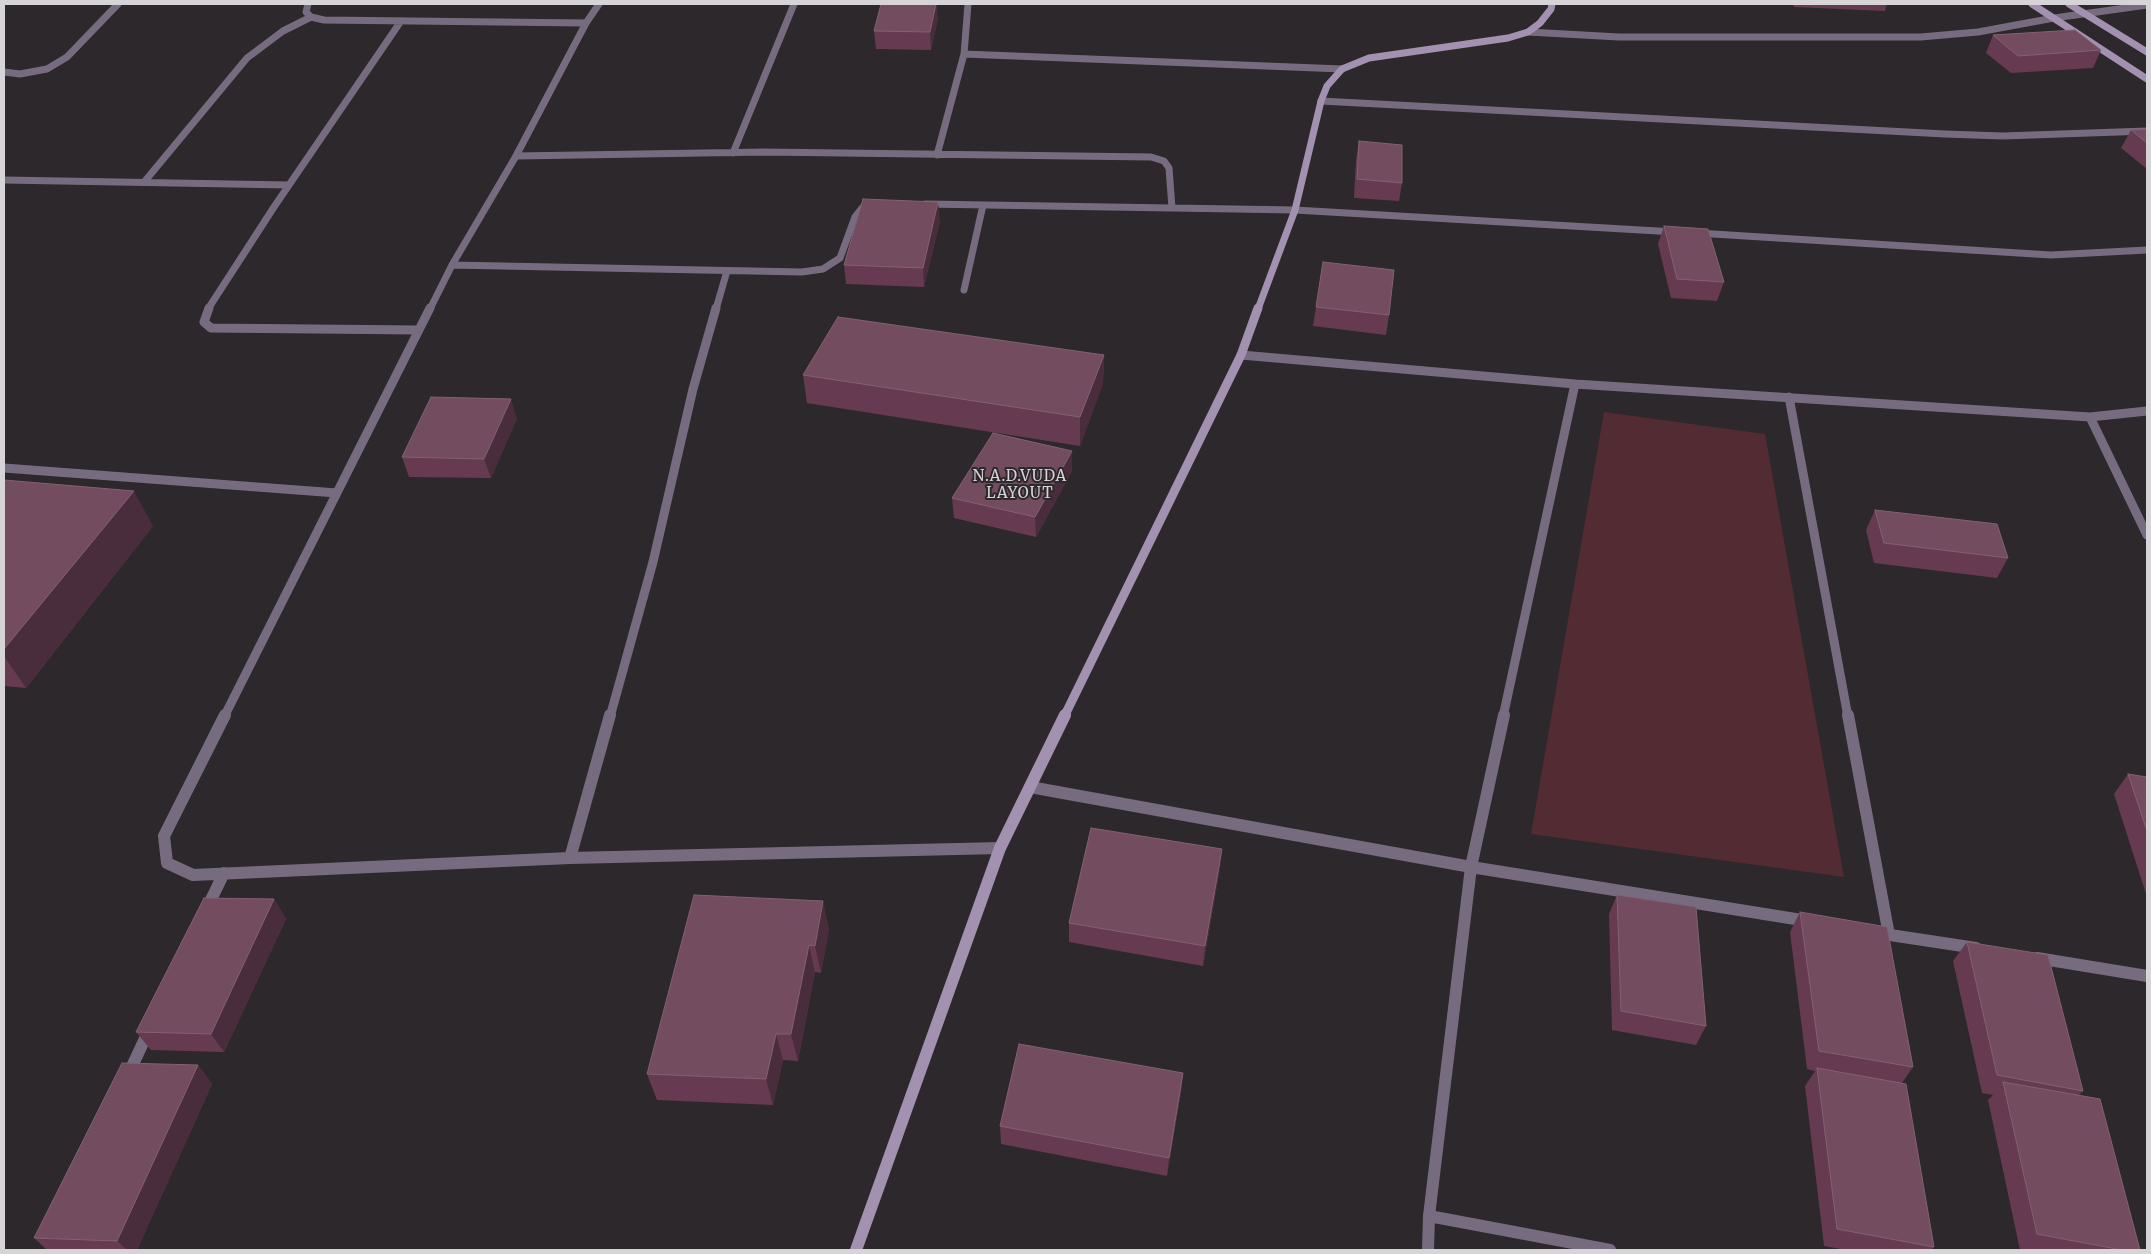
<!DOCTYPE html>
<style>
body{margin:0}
#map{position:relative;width:2151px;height:1254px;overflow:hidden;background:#2d282c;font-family:Merriweather,serif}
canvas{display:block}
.frame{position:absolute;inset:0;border:5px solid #d7d4d7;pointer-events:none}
</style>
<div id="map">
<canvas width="2151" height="1254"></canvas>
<div class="frame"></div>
</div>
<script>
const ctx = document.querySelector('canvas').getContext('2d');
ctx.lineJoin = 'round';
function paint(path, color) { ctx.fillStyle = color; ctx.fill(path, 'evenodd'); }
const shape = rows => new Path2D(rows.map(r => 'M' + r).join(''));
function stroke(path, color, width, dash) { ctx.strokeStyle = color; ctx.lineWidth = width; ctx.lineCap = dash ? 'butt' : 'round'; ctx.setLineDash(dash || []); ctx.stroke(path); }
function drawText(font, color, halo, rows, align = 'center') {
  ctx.font = font + ' Merriweather,serif'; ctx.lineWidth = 4; ctx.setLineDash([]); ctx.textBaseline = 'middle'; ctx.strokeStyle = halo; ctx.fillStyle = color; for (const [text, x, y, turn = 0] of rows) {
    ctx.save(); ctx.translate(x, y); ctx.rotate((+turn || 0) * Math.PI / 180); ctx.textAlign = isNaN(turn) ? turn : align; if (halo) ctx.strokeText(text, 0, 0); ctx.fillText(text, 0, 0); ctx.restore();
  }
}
paint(shape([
 [1604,412,1765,434,1844,877,1531,834]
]), '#522c32');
stroke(shape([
 [308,4,306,12,311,17,324,20,586,23],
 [1528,32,1619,37,1921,37,1978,32,2054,18,2147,5],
 [964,54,1342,69],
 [4,72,20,74,47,69,67,57,118,4],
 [1321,101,1945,134,2003,136,2147,131],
 [733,153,794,4],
 [937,155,964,54,968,4],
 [516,156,765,152,1151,157,1164,161,1169,168,1172,208],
 [4,180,288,185],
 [145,181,247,58,283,31,311,17],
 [925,204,1295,210,1675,232],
 [1697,233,2051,255,2147,250],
 [452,265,802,272,823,269,840,258,855,217,863,207,871,206],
 [964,290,983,205],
 [208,309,274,207,401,21],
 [430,309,452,265,516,156,586,23,599,4],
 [716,309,727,271]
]), '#776c7f', 7);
stroke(shape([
 [209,308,204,322,211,328,419,330],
 [1241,355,1575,384],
 [1789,397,1848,717],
 [2090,417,2147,535],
 [4,468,337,493],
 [224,717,430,308],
 [610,717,653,562,693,389,716,308],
 [1503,717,1575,384,2090,417,2147,411]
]), '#776c7f', 9);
stroke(shape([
 [225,715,164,836,167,863,193,875,570,858,1000,848],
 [1848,715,1889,935],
 [1030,787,1471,867,1808,921],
 [570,858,610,715],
 [207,908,224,873],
 [1877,933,1976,948],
 [2037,958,2147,976],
 [128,1075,149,1030],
 [1429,1216,1610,1250],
 [1428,1250,1429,1216,1471,867,1504,715]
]), '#776c7f', 12);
stroke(shape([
 [2032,4,2147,79],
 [2069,4,2147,52],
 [1258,309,1295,210,1321,101,1327,86,1342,69,1369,58,1508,38,1528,32,1540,23,1551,9,1552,4]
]), '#a291b0', 7);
stroke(shape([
 [1064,717,1241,355,1258,308]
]), '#a291b0', 9);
stroke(shape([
 [856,1250,1000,848,1065,715]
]), '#a291b0', 12);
paint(shape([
 [1793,4,1887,4,1885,11,1794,7],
 [938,18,931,50,876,49,874,31],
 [1993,35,2101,50,2093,68,2011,73,1986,53],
 [2147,129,2147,169,2121,148,2131,130],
 [1359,141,1402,183,1399,201,1354,198,1356,160],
 [940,221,924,287,846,284,844,265],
 [1664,226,1724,282,1717,301,1671,298,1658,244],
 [1316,307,1389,315,1386,335,1313,326],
 [1104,355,1103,383,1080,446,807,403,803,375],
 [517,418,491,478,409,477,402,457],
 [1072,471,1036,537,954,518,952,498],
 [4,480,153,526,26,688,4,686],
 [1875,510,2008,558,1997,578,1874,563,1866,530],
 [2128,774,2147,777,2147,897,2114,794],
 [1222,849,1220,868,1203,966,1069,942,1069,923],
 [1617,895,1706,1026,1696,1045,1612,1030,1609,914],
 [274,899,286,919,224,1052,151,1050,136,1032],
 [1800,912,1913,1067,1902,1083,1934,1247,1931,1250,1846,1250,1824,1246,1805,1086,1815,1071,1807,1069,1790,932],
 [829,929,821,973,815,972,798,1061,783,1060,773,1105,657,1100,647,1074],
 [1967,942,2083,1091,2078,1096,2140,1250,2020,1250,1988,1100,1993,1095,1982,1093,1953,961],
 [198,1065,212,1084,137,1250,47,1250,34,1238],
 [1183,1073,1181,1092,1167,1176,1001,1144,1000,1126]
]), '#663b51');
paint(shape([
 [936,4,937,4,938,18,931,50,930,32],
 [938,202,940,221,924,287,923,268],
 [1104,355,1103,383,1080,446,1080,417],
 [511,399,517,418,491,478,484,459],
 [1072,451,1072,471,1036,537,1035,517],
 [134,491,153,526,26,688,4,656,4,649],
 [1222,849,1220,868,1203,966,1205,946],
 [274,899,286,919,224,1052,211,1034],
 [823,901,829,929,821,973,815,946],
 [809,945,815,972,798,1061,791,1034],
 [776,1034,783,1060,773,1105,766,1079],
 [198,1065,212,1084,137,1250,127,1250,117,1241],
 [1183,1073,1181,1092,1167,1176,1169,1158]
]), '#4a2d3c');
const building = shape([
 [881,4,936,4,930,32,874,31,881,4],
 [2075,30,2101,50,2018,56,1993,35,2075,30],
 [2147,129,2147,143,2131,130,2147,129],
 [1359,141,1402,145,1402,183,1357,179,1359,141],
 [863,199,938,202,923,268,844,265,863,199],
 [1664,226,1708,229,1724,282,1677,279,1664,226],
 [1323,262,1394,270,1389,315,1316,307,1323,262],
 [838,317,1104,355,1080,417,803,375,838,317],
 [431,397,511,399,484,459,402,457,431,397],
 [993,433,1072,451,1035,517,952,498,993,433],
 [4,480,134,491,4,649,4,480],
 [1875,510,1997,524,2008,558,1884,543,1875,510],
 [2128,774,2147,777,2147,831,2128,774],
 [1091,828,1222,849,1205,946,1069,923,1091,828],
 [694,895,823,901,815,946,809,945,791,1034,776,1034,766,1079,647,1074,694,895],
 [1617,895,1696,907,1706,1026,1621,1011,1617,895],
 [204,898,274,899,211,1034,136,1032,204,898],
 [1800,912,1887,927,1913,1067,1819,1051,1800,912],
 [1967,942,2048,955,2083,1091,1997,1075,1967,942],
 [1019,1044,1183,1073,1169,1158,1000,1126,1019,1044],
 [122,1063,198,1065,117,1241,34,1238,122,1063],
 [1817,1068,1906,1084,1934,1247,1837,1229,1817,1068],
 [2003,1082,2100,1099,2140,1250,2122,1250,2037,1234,2003,1082]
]);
paint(building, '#734c5f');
stroke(building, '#826172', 1);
ctx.letterSpacing = '1px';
drawText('15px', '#d7d4d7', '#2d282c', [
 ["N.A.D.VUDA",1020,477],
 ["LAYOUT",1020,494]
]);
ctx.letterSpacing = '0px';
</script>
